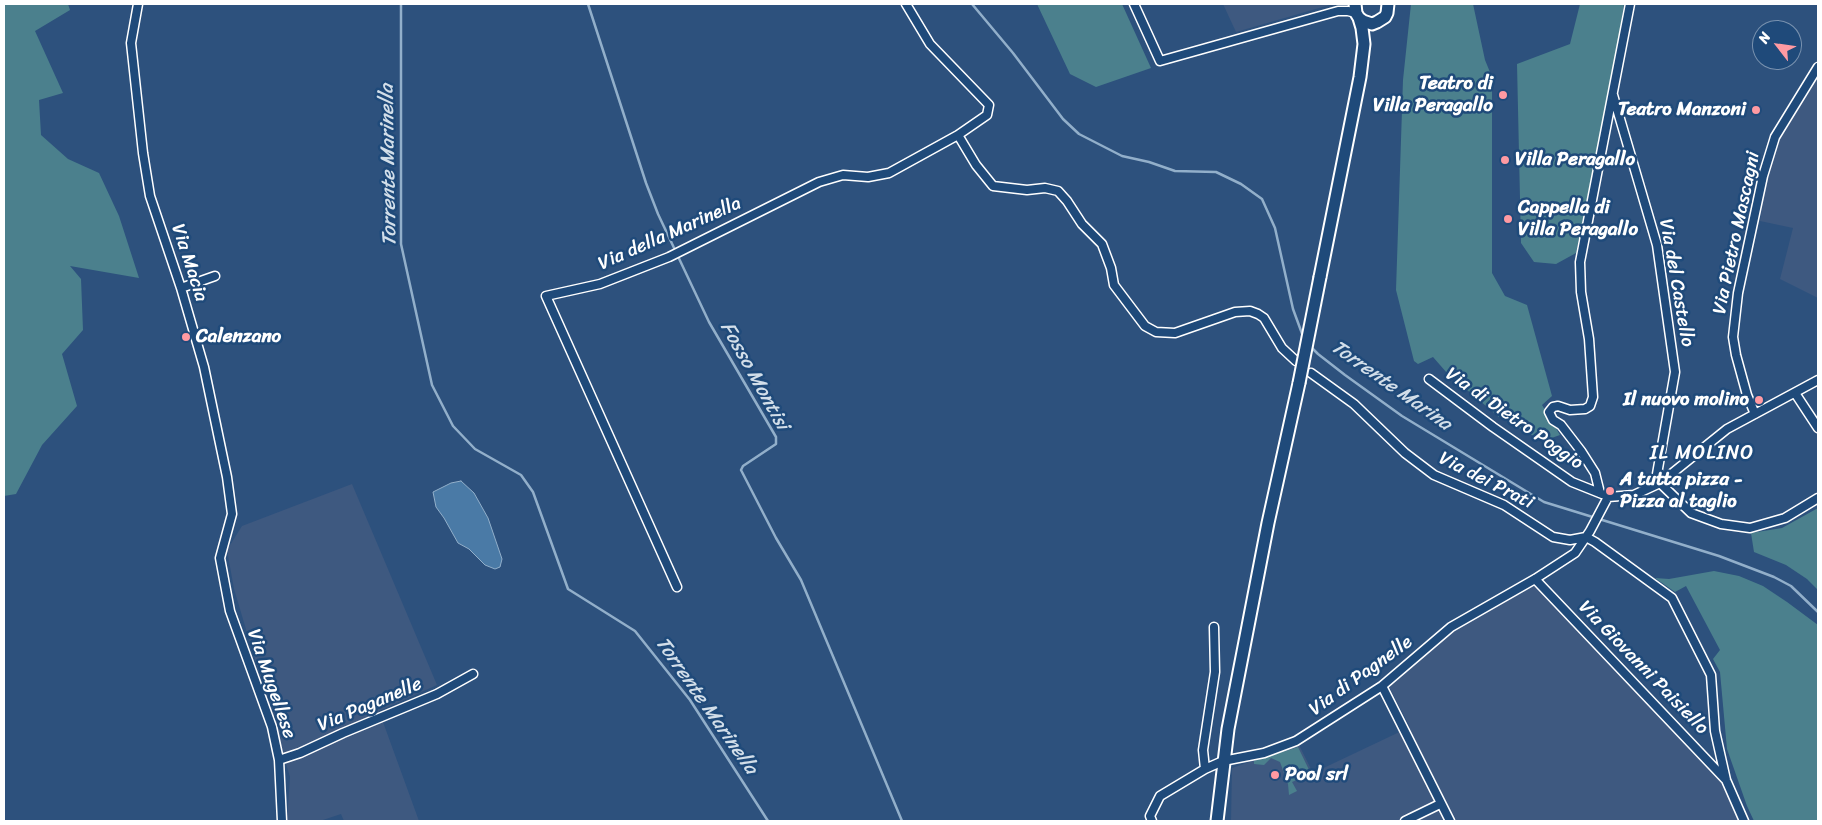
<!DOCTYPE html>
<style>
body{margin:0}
#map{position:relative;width:1822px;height:825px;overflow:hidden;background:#2d517d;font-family:Sriracha,sans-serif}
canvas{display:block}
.frame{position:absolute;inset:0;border:5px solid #fff;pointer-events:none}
.north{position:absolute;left:1752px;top:20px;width:50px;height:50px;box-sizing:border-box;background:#1f4a7a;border:1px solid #7992af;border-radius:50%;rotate:300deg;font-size:14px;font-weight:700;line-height:20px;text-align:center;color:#fff}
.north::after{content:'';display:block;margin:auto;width:18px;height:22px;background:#ff9aa2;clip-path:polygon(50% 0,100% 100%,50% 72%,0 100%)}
</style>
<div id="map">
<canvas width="1822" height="825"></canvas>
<div class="frame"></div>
<div class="north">N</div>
</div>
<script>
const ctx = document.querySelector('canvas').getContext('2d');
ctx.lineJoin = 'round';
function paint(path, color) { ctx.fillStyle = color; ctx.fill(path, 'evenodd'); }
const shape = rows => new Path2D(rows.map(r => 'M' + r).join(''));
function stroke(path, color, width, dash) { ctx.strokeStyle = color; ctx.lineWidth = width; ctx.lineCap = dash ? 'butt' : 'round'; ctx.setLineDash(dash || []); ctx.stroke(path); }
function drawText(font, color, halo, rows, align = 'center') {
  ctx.font = font + ' Sriracha,sans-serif'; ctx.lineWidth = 5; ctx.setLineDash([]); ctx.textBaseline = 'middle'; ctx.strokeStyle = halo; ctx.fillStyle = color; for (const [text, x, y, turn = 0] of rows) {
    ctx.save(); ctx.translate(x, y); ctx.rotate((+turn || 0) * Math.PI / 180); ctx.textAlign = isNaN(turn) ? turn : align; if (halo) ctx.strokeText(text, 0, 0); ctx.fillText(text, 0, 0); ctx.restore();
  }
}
paint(shape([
 [1223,4,1333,4,1236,32],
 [1818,77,1818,298,1780,279,1793,228,1760,221,1767,176,1776,144,1785,126,1804,99,1805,95],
 [352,484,437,685,379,711,419,821,344,821,341,814,320,821,287,821,290,777,234,589,227,550,242,526],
 [1536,585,1721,781,1738,821,1231,821,1232,768,1299,745,1313,773,1410,727,1389,687,1458,627]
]), '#3e5980');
paint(shape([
 [4,4,68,4,70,10,35,31,63,93,39,100,41,135,68,159,99,173,119,216,139,278,70,266,81,279,83,330,62,354,77,406,42,445,16,494,4,496],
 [1037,4,1122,4,1151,68,1096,87,1070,74],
 [1411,4,1473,4,1485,60,1492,77,1492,273,1505,296,1527,305,1552,396,1542,405,1560,435,1543,441,1499,417,1447,373,1433,357,1418,364,1414,361,1396,290,1403,80],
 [1580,4,1624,4,1614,67,1576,253,1556,264,1534,262,1521,243,1517,64,1570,44],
 [1818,508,1818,590,1807,579,1786,565,1754,552,1751,533,1782,528],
 [1714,571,1739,576,1763,586,1787,602,1818,625,1818,821,1754,821,1747,806,1727,749,1720,672,1713,659,1720,650,1686,586,1675,592,1655,578,1669,579],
 [1298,747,1311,774,1292,782,1297,791,1289,795,1288,784,1280,762,1271,758,1264,765,1254,764,1254,761]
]), '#4b808d');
const water = shape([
 [461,481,474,493,488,518,502,559,500,567,495,569,485,565,469,549,458,543,444,518,436,507,433,492,451,483,461,481]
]);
paint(water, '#4a7aa6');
stroke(water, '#92afca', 1);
stroke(shape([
 [401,4,401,244,432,385,453,426,475,449,521,475,533,492,568,589,635,631,690,700,768,821],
 [588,4,646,183,658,214,709,322,776,437,776,444,743,466,741,470,776,538,801,580,902,821],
 [972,4,1013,53,1063,119,1079,134,1122,156,1149,162,1175,171,1216,172,1241,184,1262,199,1275,228,1293,309,1304,339],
 [1309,345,1318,354,1345,375,1402,416,1544,502,1719,556,1774,577,1791,586,1818,612]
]), '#92afca', 2.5);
const street = shape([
 [138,4,131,43,143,153,150,196,181,288,204,367,227,477,232,514,220,558,230,611,272,727,279,760,282,821],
 [1134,4,1160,61,1338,11,1348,11,1356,13],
 [1613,95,1657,245,1675,372,1657,474,1660,483,1691,513,1721,524,1750,528,1785,518,1818,498],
 [958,135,976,165,993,186,1027,190,1045,188,1058,191,1067,201,1082,224,1102,244,1111,268,1114,285,1145,326,1156,332,1175,333,1235,312,1250,311,1258,314,1264,318,1282,348,1296,361],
 [181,288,215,276],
 [1311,373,1354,404,1405,453,1434,475,1504,505,1553,537,1570,540,1586,537],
 [1429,379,1493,427,1572,482,1602,494],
 [1795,393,1818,428],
 [1755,414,1747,395,1736,355,1733,337,1738,293,1763,176,1775,137,1818,67],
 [1600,493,1595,473,1581,451,1561,425,1553,420,1549,412,1553,407,1558,406,1570,410,1585,409,1590,406,1593,397,1589,339,1581,292,1580,262,1630,4],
 [1608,497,1634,495,1660,483,1727,429,1818,380],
 [1586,537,1595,542,1672,598,1711,675,1715,731,1726,780,1744,821],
 [1535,579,1725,779],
 [677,587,546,296,600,284,669,257,819,182,843,175,868,177,889,173,958,135,987,115,989,105,930,44,906,4],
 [1382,686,1450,821],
 [279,760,300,753,343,733,437,694,473,674],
 [1205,769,1203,750,1215,672,1214,627],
 [1152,821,1150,816,1160,796,1205,769,1223,761,1264,753,1296,741,1382,686,1451,627,1535,579,1575,553,1590,531,1608,497],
 [1405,821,1440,804]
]);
const secondary = shape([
 [1355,4,1356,13,1359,18,1363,21,1372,24,1377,22,1385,17,1387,13,1388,4],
 [1320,277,1360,77,1364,44,1362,28,1359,18],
 [1217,821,1228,729,1268,523,1299,383]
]);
stroke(street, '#fff', 11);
stroke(secondary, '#fff', 15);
stroke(street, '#1f4a7a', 8);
stroke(secondary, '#1f4a7a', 11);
const secondaryBridge = shape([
 [1299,383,1320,277]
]);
stroke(secondaryBridge, '#fff', 15, []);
stroke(secondaryBridge, '#1f4a7a', 11);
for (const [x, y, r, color] of [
 [1503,95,5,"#ff9aa2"],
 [1756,110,5,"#ff9aa2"],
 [1505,160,5,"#ff9aa2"],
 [1508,219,5,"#ff9aa2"],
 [186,337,5,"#ff9aa2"],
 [1759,400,5,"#ff9aa2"],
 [1610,491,5,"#ff9aa2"],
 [1275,775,5,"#ff9aa2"]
]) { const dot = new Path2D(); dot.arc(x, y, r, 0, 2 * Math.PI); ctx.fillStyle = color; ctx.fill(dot); stroke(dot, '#1f4a7a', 2); }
drawText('bold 19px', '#fff', '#1f4a7a', [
 ["Teatro di",1493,84,"right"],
 ["Villa Peragallo",1493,106,"right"],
 ["Teatro Manzoni",1746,110,"right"],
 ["Villa Peragallo",1515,160],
 ["Cappella di",1518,208],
 ["Villa Peragallo",1518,230],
 ["Calenzano",196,337],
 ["Il nuovo molino",1749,400,"right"],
 ["A tutta pizza -",1620,480],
 ["Pizza al taglio",1620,502],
 ["Pool srl",1285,775]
], 'left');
drawText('19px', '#fff', '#1f4a7a', [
 ["Via Pietro Mascagni",1737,233,-78],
 ["Via della Marinella",670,234,-24],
 ["Via Macia",189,263,72],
 ["Via del Castello",1676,283,80],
 ["Via di Dietro Poggio",1514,419,35],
 ["Via dei Prati",1486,481,27],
 ["Via Giovanni Paisiello",1643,668,46],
 ["Via di Pagnelle",1361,676,-36],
 ["Via Mugellese",271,684,71],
 ["Via Paganelle",370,705,-23]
]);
drawText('italic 20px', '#d2dee9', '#1f4a7a', [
 ["Torrente Marinella",389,165,-91],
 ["Fosso Montisi",754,376,61],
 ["Torrente Marina",1391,386,35],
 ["Torrente Marinella",706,706,55]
]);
ctx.letterSpacing = '1px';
drawText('20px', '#fff', '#1f4a7a', [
 ["IL MOLINO",1702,454]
]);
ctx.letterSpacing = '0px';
</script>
